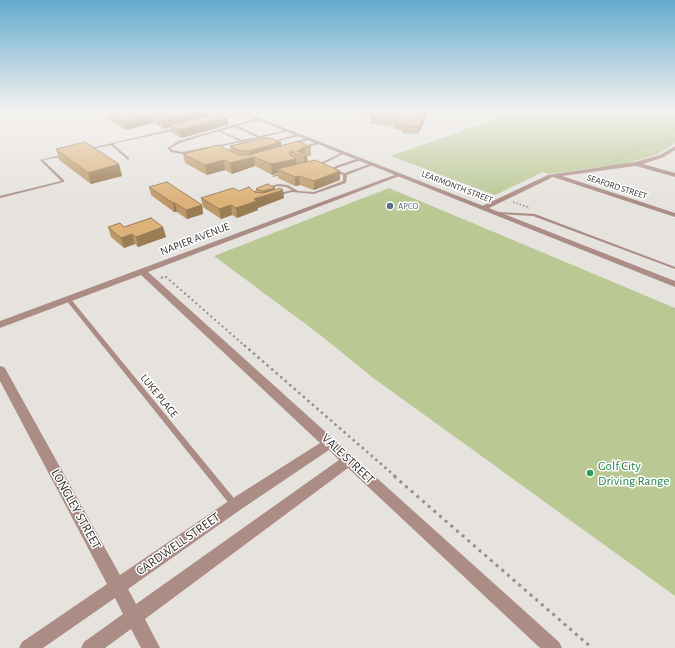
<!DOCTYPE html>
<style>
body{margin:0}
canvas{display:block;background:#e6e3de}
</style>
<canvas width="675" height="648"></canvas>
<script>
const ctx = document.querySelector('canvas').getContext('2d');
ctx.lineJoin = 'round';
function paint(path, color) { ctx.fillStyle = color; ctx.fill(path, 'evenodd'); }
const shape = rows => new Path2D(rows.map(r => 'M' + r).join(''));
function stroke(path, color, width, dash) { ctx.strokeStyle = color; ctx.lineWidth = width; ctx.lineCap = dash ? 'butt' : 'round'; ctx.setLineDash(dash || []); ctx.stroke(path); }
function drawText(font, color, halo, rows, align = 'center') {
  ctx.font = font + ' "Alegreya Sans",sans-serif'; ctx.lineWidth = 3; ctx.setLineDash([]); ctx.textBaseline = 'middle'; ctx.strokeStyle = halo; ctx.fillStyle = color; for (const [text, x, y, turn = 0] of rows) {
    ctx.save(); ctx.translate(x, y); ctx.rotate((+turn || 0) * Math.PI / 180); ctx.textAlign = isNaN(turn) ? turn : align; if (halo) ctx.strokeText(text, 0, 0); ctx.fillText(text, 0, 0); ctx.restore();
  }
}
paint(shape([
 [526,109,675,109,675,143,658,154,625,164,549,174,543,172,495,195,391,156],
 [389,188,675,308,675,596,372,377,319,334,214,256]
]), '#bac893');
stroke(shape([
 [630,109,635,112]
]), '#429ea7', 1.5);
stroke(shape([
 [616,159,644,144,665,144,675,129]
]), '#93908d', 1, [1, 1.5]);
stroke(shape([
 [513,202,530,208]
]), '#93908d', 1.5, [1.5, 2]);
stroke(shape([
 [161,278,165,276,245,346]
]), '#93908d', 2, [2, 3]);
stroke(shape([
 [244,345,396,477]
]), '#93908d', 2.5, [2.5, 3.5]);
stroke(shape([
 [394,476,592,648]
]), '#93908d', 3, [3, 4.5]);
paint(shape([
 [243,112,244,114,219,120,218,119,243,112],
 [259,118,260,120,237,126,260,136,289,130,290,131,263,137,263,139,262,139,260,138,244,142,243,143,241,142,214,148,214,146,239,141,219,131,180,143,170,148,173,150,182,152,207,147,208,147,208,149,182,154,171,152,167,148,178,141,259,118],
 [234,127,257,137,242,140,221,131,234,127],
 [176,128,177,129,177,130,116,143,114,145,129,158,129,159,128,160,111,145,88,150,87,149,176,128],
 [298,134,299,135,299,136,270,143,269,142,298,134],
 [308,138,309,139,309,140,294,144,293,143,308,138],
 [318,142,319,142,319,144,302,148,301,147,318,142],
 [343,152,345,153,317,167,314,166,343,152],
 [65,154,66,155,66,156,43,160,64,180,64,182,0,198,0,196,61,181,40,160,65,154],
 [360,158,361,158,361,160,340,167,335,169,335,170,345,173,372,163,375,164,347,175,346,183,314,194,292,192,277,196,275,195,276,194,292,190,286,187,278,186,256,193,255,194,255,199,252,198,251,194,254,191,278,184,288,185,298,191,314,192,343,181,343,175,333,172,332,168,338,165,360,158],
 [283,172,284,172,284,174,274,177,272,176,283,172],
 [498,212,535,214,675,267,675,269,533,216,499,214,497,213,498,212],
 [66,298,70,298,237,502,238,504,237,506,234,507,231,506,66,300,66,298]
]), '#ac8d86');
paint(shape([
 [675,146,675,150,664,157,643,164,675,173,675,177,636,166,562,176,675,213,675,217,553,177,485,210,478,208,548,175,635,162,660,155,675,146],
 [397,174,402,175,148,272,559,642,562,648,540,648,348,468,145,619,160,648,141,648,131,629,105,648,81,648,84,642,123,614,115,598,43,648,19,648,22,642,107,584,0,381,0,366,4,367,6,370,120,575,230,500,320,443,141,275,0,328,0,321,397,174],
 [329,450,339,460,136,604,128,589,240,510,329,450]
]), '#ac8d86');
paint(shape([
 [230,109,236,109,675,281,675,287,230,109]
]), '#ac8d86');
paint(shape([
 [108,109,208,109,210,116,227,118,228,125,181,138,171,132,170,127,164,129,154,123,126,130,107,119,104,110,109,109],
 [283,109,314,109,297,114],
 [347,109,430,109,418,134,402,133,403,130,394,129,394,126,370,124,371,116,372,115,347,113],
 [277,142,282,146,311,147,311,156,307,156,308,162,340,171,340,180,314,190,300,185,295,186,278,178,278,173,272,175,255,166,232,174,225,170,207,175,185,163,183,154,230,151,230,146],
 [56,149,119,164,122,176,91,184,59,160],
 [149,187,202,205,203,214,187,219,177,212,174,212,151,195],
 [275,188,275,190,284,198,258,208,258,210,237,218,232,215,221,219,203,207,201,198,239,191,256,193,256,189],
 [108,227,163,227,166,237,138,247,135,244,124,248,111,237]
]), '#bd9969');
paint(shape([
 [209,109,211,118,169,125,170,127,164,129,162,120],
 [297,109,314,109,297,114],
 [428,109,430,109,418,134,419,127],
 [152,115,154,123,126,130,124,121],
 [227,118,228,125,181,138,179,130],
 [281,142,282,150,254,157,255,166,232,174,230,163,250,158,249,151],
 [305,147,305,156,307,156,308,166,304,166,304,157,297,151],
 [290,151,291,160,296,159,297,169,277,169,278,173,272,175,271,164,290,155],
 [224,160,225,170,207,175,205,165],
 [119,164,122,176,91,184,88,173],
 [340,171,340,180,314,190,314,181],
 [299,176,300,185,295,186,295,177],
 [275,188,275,192,283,190,284,198,258,208,258,210,237,218,236,208,254,199,264,196,263,191],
 [173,203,175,203,177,212,174,212],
 [202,205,203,214,187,219,186,210],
 [231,205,232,215,221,219,219,209],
 [163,227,166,237,138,247,136,237],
 [132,234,135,244,124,248,121,238]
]), '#9a7d55');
const building = shape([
 [110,109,209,109,162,120,152,115,124,121,104,110,110,109],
 [376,109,428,109,419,127,403,125,405,122,395,122,397,118,371,116,376,109],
 [217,114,227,118,179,130,169,125,217,114],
 [266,138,274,139,277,142,281,142,249,151,240,151,230,146,266,138],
 [298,141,311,147,305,147,297,151,307,156,304,157,290,151,290,155,296,159,271,164,254,157,230,163,224,160,205,165,183,154,218,145,239,155,249,155,298,141],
 [85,142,119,164,88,173,56,149,85,142],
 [315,160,340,171,314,181,299,176,295,177,277,169,315,160],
 [167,182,202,205,186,210,175,203,173,203,149,187,167,182],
 [268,184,275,188,263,191,256,189,257,188,268,184],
 [249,187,254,192,263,193,280,188,283,190,254,199,257,201,236,208,231,205,219,209,201,198,233,188,239,191,249,187],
 [151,218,163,227,136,237,132,234,121,238,108,227,120,223,124,227,151,218]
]);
paint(building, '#dcb27a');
stroke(building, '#9a7d55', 1);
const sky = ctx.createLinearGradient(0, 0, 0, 200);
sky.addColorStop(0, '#65abce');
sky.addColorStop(0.55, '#f4f2f0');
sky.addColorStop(1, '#f4f2f000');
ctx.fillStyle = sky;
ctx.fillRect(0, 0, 675, 200);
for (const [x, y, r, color] of [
 [390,206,4,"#5c6f8a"],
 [590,473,4,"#2e9e5b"]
]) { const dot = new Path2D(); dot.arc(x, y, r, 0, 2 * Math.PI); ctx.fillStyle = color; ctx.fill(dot); stroke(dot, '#fff', 1.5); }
drawText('9px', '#32302e', '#fff', [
 ["LEARMONTH STREET",457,187,21],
 ["SEAFORD STREET",617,187,18]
]);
drawText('9px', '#4e5e75', '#fff', [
 ["APCO",398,206]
], 'left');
drawText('11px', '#32302e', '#fff', [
 ["NAPIER AVENUE",195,239,-21],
 ["LUKE PLACE",159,396,51]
]);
drawText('13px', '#32302e', '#fff', [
 ["VALE STREET",348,459,43],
 ["LONGLEY STREET",76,509,61],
 ["CARDWELL STREET",178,544,-35]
]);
drawText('13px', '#27864d', '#fff', [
 ["Golf City",598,466],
 ["Driving Range",598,481]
], 'left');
</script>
